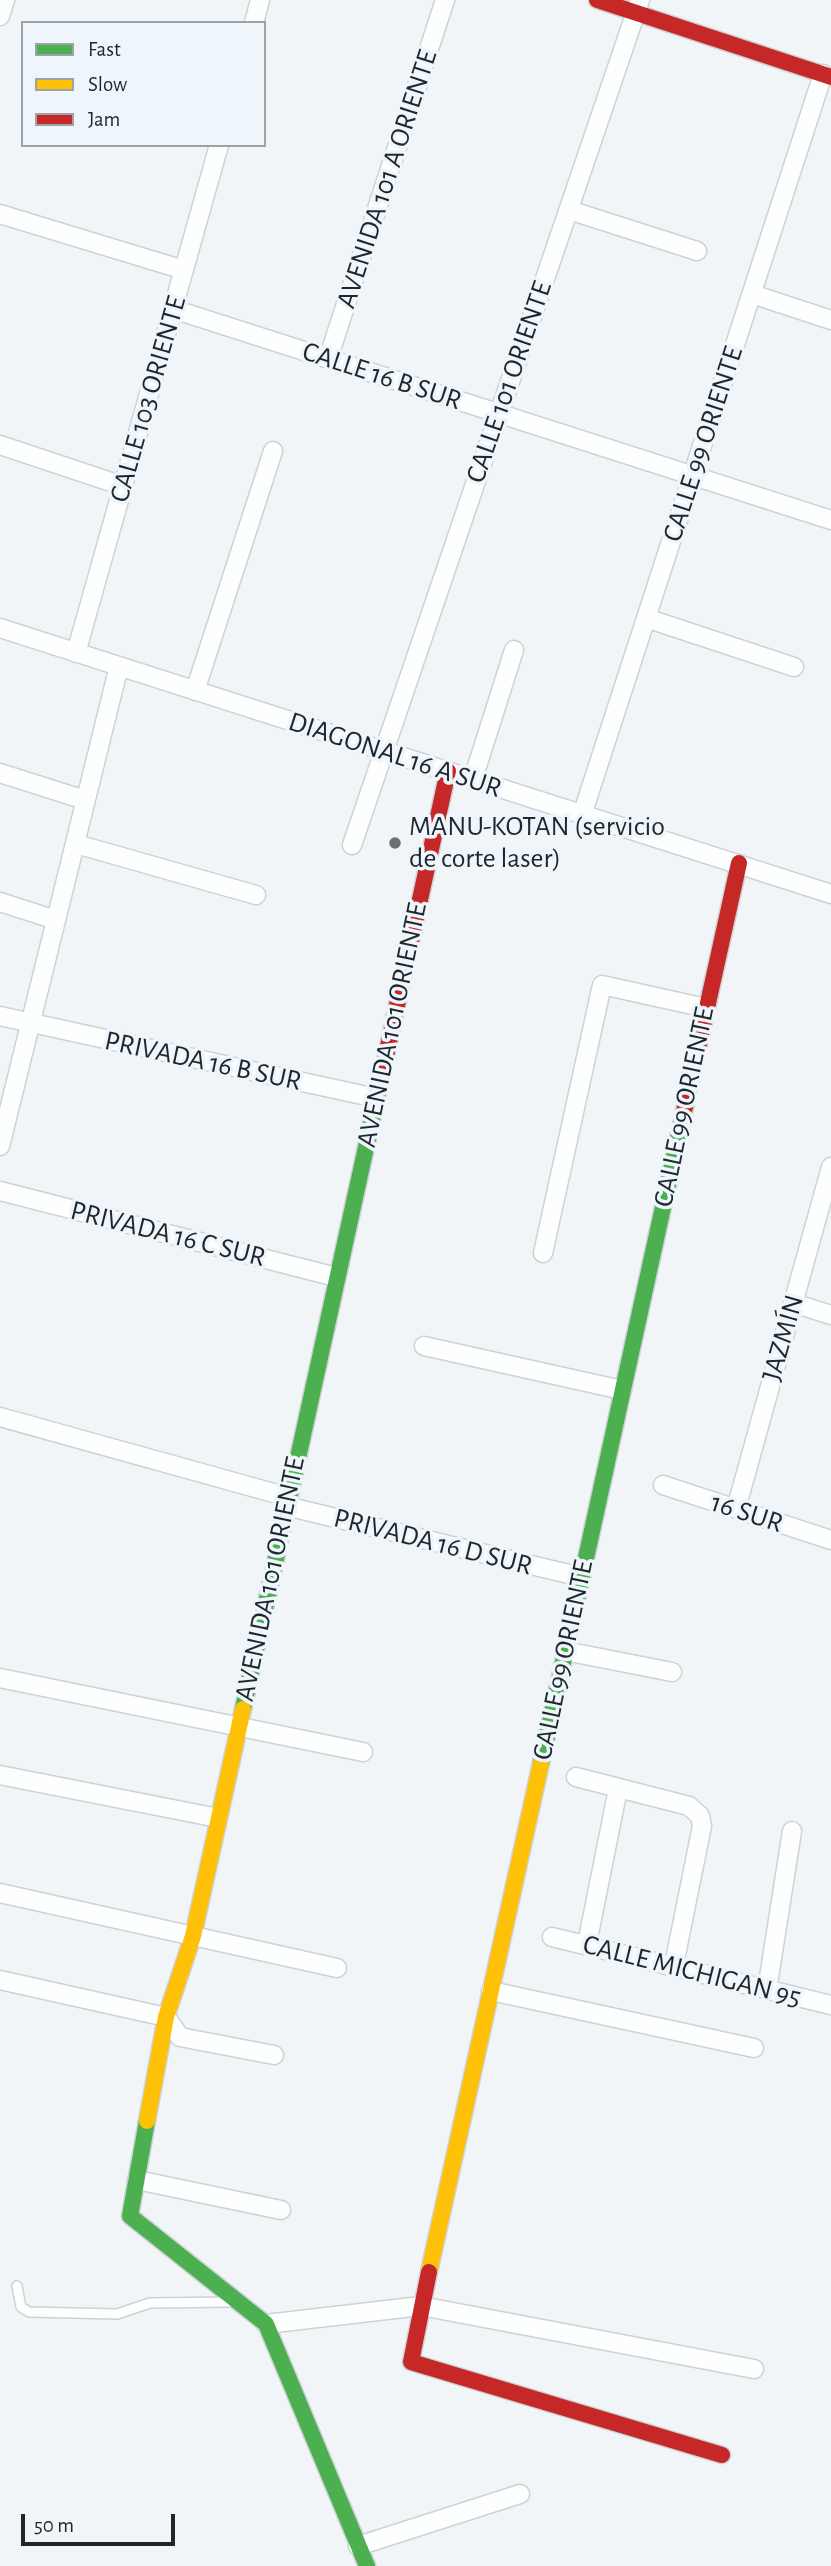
<!DOCTYPE html>
<meta charset="utf-8">
<style>
body{margin:0}
#map{position:relative;width:831px;height:2566px;overflow:hidden;background:#f2f5f8;font-family:"Alegreya Sans",sans-serif}
canvas{display:block}
.legend{position:absolute;left:21px;top:21px;width:245px;height:126px;box-sizing:border-box;background:#eef6fc;border:2px solid #9ba3a9;margin:0;padding:9px 12px;list-style:none;font-size:21px;color:#1f272c}
.legend li{display:flex;align-items:center;gap:14px;height:35px}
.legend b{width:35px;border:2px solid #9ba3a9}
.scale{position:absolute;left:21px;top:2514px;width:154px;height:32px;box-sizing:border-box;border:4px solid #1f272c;border-top:0;padding-left:9px;font-size:21px;line-height:24px;white-space:nowrap;color:#1f272c;-webkit-text-stroke:5px #eef6fc;paint-order:stroke}
</style>
<div id="map">
<canvas width="831" height="2566"></canvas>
<ul class="legend">
<li><b style="height:9px;background:#4caf50"></b>Fast</li>
<li><b style="height:9px;background:#ffc107"></b>Slow</li>
<li><b style="height:9px;background:#c62828"></b>Jam</li>
</ul>
<div class="scale">50 m</div>
</div>
<script>
const ctx = document.querySelector('canvas').getContext('2d');
ctx.lineJoin = 'round';
const shape = rows => new Path2D(rows.map(r => 'M' + r).join(''));
function stroke(path, color, width, dash) { ctx.strokeStyle = color; ctx.lineWidth = width; ctx.lineCap = dash ? 'butt' : 'round'; ctx.setLineDash(dash || []); ctx.stroke(path); }
function drawText(font, color, halo, rows, align = 'center') {
  ctx.font = font + ' "Alegreya Sans",sans-serif'; ctx.lineWidth = 7; ctx.setLineDash([]); ctx.textBaseline = 'middle'; ctx.strokeStyle = halo; ctx.fillStyle = color; for (const [text, x, y, turn = 0] of rows) {
    ctx.save(); ctx.translate(x, y); ctx.rotate((+turn || 0) * Math.PI / 180); ctx.textAlign = isNaN(turn) ? turn : align; if (halo) ctx.strokeText(text, 0, 0); ctx.fillText(text, 0, 0); ctx.restore();
  }
}
const lane = shape([
 [17,2286,21,2307,29,2312,117,2314,150,2303,230,2302]
]);
const street = shape([
 [0,16,5,0],
 [254,23,260,0],
 [569,210,697,251],
 [0,214,184,270],
 [752,294,831,320],
 [173,309,831,520],
 [328,359,445,0],
 [0,445,123,486],
 [646,618,794,667],
 [0,628,831,894],
 [76,653,219,145],
 [195,691,273,451],
 [0,773,85,800],
 [473,779,514,650],
 [582,815,823,74],
 [76,844,256,895],
 [352,845,640,0],
 [0,902,56,920],
 [0,1016,376,1098],
 [0,1146,119,666],
 [0,1191,336,1277],
 [543,1253,602,985,706,1008],
 [793,1303,831,1315],
 [424,1346,622,1390],
 [0,1417,288,1497],
 [663,1485,831,1540],
 [286,1506,581,1577],
 [736,1509,831,1167],
 [565,1651,672,1672],
 [0,1678,363,1752],
 [0,1775,218,1818],
 [576,1777,689,1806,700,1816,702,1826,674,1965],
 [0,1893,337,1968],
 [552,1937,831,2005],
 [587,1944,618,1789],
 [0,1980,166,2017,180,2037,274,2055],
 [767,1990,792,1831],
 [491,1991,754,2048],
 [137,2180,281,2210],
 [266,2324,421,2306,754,2369],
 [358,2546,520,2494]
]);
const fast = shape([
 [243,1709,379,1088],
 [541,1763,685,1107],
 [147,2121,130,2216,266,2324,367,2566]
]);
const slow = shape([
 [147,2121,166,2017,193,1936,243,1709],
 [429,2272,541,1763]
]);
const jam = shape([
 [597,0,831,77],
 [379,1088,448,771],
 [685,1107,739,863],
 [429,2272,411,2362,722,2455]
]);
stroke(lane, '#cdd2d5', 12);
stroke(street, '#cdd2d5', 21);
stroke(fast, '#cdd2d5', 19);
stroke(slow, '#cdd2d5', 19);
stroke(jam, '#cdd2d5', 19);
stroke(lane, '#fdfefe', 9);
stroke(street, '#fdfefe', 18);
stroke(fast, '#4caf50', 16);
stroke(slow, '#ffc107', 16);
stroke(jam, '#c62828', 16);
for (const [x, y, r, color] of [
 [395,843,7,"#696f73"]
]) { const dot = new Path2D(); dot.arc(x, y, r, 0, 2 * Math.PI); ctx.fillStyle = color; ctx.fill(dot); stroke(dot, '#eef6fc', 2.5); }
drawText('28px', '#1f272c', '#eef6fc', [
 ["AVENIDA 101 A ORIENTE",387,179,-72],
 ["CALLE 16 B SUR",382,376,18],
 ["CALLE 101 ORIENTE",509,382,-71],
 ["CALLE 103 ORIENTE",148,399,-74],
 ["CALLE 99 ORIENTE",703,444,-72],
 ["DIAGONAL 16 A SUR",395,755,18],
 ["AVENIDA 101 ORIENTE",392,1025,-78],
 ["PRIVADA 16 B SUR",203,1061,12],
 ["CALLE 99 ORIENTE",684,1107,-78],
 ["PRIVADA 16 C SUR",168,1234,14],
 ["JAZMÍN",783,1338,-74],
 ["16 SUR",747,1513,18],
 ["PRIVADA 16 D SUR",433,1542,14],
 ["AVENIDA 101 ORIENTE",270,1579,-78],
 ["CALLE 99 ORIENTE",563,1660,-78],
 ["CALLE MICHIGAN 95",692,1971,14]
]);
drawText('28px', '#1f272c', '#eef6fc', [
 ["MANU-KOTAN (servicio",409,827],
 ["de corte laser)",409,859]
], 'left');
</script>
